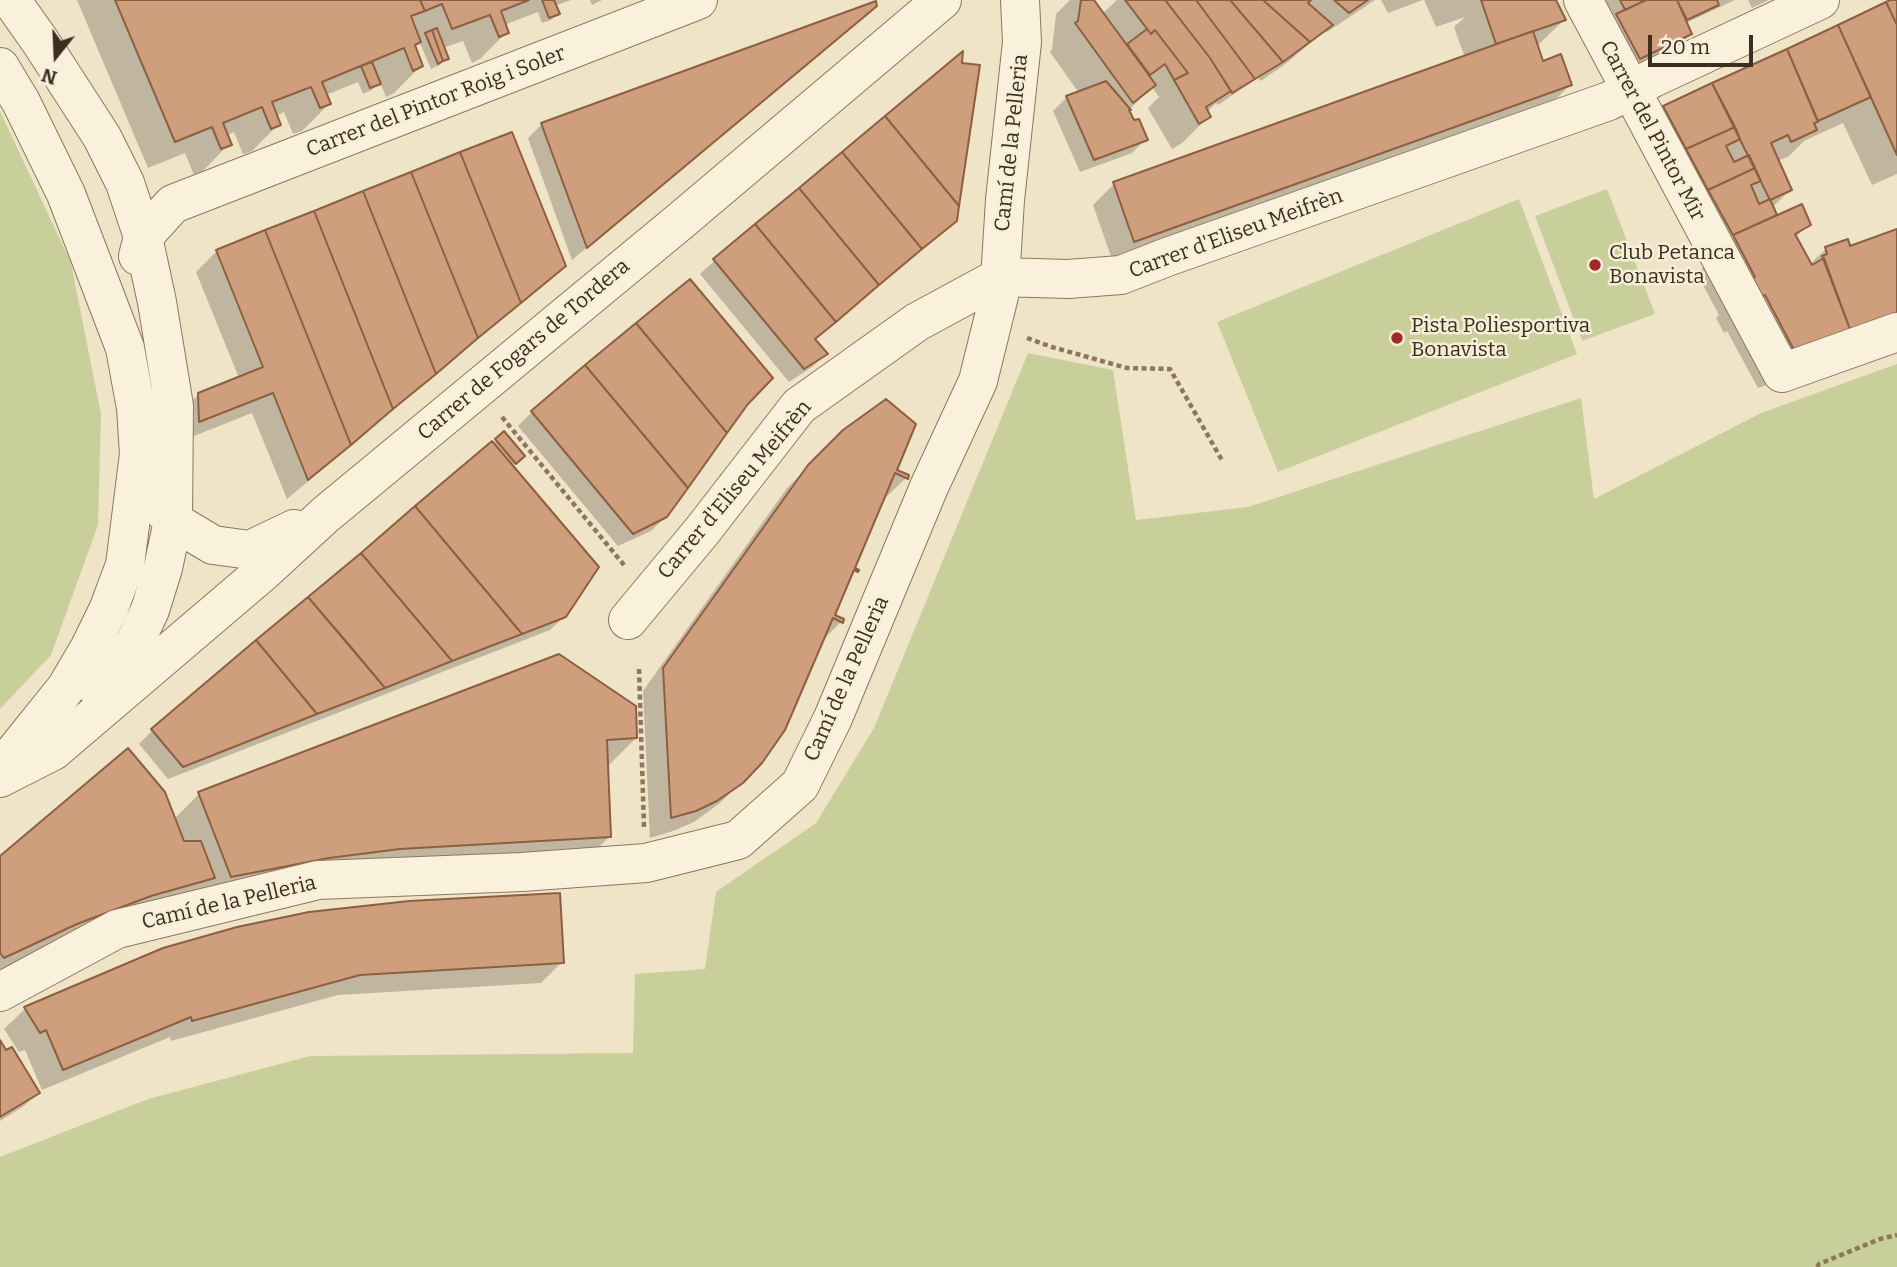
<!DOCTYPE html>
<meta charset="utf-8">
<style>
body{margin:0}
#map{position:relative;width:1897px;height:1267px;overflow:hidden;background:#f0e4c8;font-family:Bitter,serif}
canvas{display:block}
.north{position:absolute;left:21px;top:21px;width:70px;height:70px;-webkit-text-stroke:5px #f7eed8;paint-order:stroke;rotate:198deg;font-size:19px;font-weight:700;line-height:28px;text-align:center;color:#3d2e20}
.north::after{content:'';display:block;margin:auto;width:24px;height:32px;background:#3d2e20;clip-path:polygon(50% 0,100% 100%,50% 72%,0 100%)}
.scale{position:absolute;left:1648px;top:35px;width:105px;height:32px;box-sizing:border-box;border:4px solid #3d2e20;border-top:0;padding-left:9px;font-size:21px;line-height:24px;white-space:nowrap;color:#3d2e20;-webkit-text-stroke:5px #f7eed8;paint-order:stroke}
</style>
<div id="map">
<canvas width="1897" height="1267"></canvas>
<div class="north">N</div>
<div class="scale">20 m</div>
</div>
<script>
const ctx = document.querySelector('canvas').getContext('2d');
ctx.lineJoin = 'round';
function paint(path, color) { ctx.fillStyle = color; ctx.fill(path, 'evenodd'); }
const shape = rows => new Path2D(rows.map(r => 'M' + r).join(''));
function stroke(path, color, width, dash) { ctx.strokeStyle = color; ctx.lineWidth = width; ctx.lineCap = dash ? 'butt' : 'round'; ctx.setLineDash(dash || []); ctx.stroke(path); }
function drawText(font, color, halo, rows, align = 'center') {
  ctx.font = font + ' Bitter,serif'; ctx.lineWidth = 5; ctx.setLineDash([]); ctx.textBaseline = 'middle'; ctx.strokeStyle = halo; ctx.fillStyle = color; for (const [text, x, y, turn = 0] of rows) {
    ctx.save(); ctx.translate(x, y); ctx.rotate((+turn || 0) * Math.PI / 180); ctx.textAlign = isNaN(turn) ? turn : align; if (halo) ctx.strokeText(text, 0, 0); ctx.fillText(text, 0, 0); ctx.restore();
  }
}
paint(shape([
 [0,111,71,263,101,414,98,525,51,655,0,709],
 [1607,189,1655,314,1582,341,1535,216],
 [1519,199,1577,354,1278,472,1217,322],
 [1028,353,1113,370,1136,520,1248,507,1581,398,1594,499,1761,413,1897,364,1897,1267,0,1267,0,1157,148,1099,310,1056,633,1053,635,974,705,969,716,892,816,823,874,728]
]), '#c9cf9b');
paint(shape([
 [77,0,571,0,554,6,557,14,551,20,542,23,538,12,504,25,507,32,480,59,472,63,463,41,443,48,447,58,440,65,431,69,419,41,414,46,421,66,394,93,386,97,380,82,372,90,363,94,358,82,326,95,329,104,302,131,293,134,284,112,276,116,279,124,252,151,243,154,234,132,226,136,229,144,203,171,194,175,185,153,148,168],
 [590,0,602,0,592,5],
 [1070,0,1092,0,1102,14,1117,0,1375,0,1327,32,1325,30,1288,62,1261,81,1258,78,1218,105,1216,103,1207,112,1209,116,1182,143,1172,149,1148,108,1159,97,1152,87,1128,111,1146,139,1132,153,1080,172,1053,111,1067,97,1079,93,1050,52,1052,49,1056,14],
 [1381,0,1423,0,1388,13],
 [1424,0,1554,0,1564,20,1536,47,1542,63,1570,85,1549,106,1113,262,1093,205,1114,184,1465,58,1454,27,1465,17,1436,27],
 [1599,0,1735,0,1686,23,1690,34,1663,61,1613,85],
 [1748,0,1769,0,1752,8],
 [1894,0,1897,0,1897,174,1872,185,1843,123,1804,141,1788,157,1777,161,1790,190,1772,208,1775,214,1770,220,1809,224,1795,238,1810,264,1826,249,1849,248,1897,229,1812,369,1758,388,1727,331,1724,333,1716,318,1719,315,1697,274,1718,252,1637,135,1664,108],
 [875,5,861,19,572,260,528,138,542,124],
 [961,55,956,220,941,234,814,340,826,354,812,367,789,382,700,274,714,261],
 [217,251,549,279,287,499,252,413,179,442,178,415,199,394,239,378,196,272],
 [747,403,666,516,651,531,618,546,518,426,532,412],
 [844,431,906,478,885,498,883,497,832,616,841,622,821,642,762,761,720,803,694,822,673,831,650,838,643,691,787,488],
 [504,434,516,463,511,466,565,616,550,630,168,779,139,744,153,730],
 [559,656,636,738,609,765,606,765,610,836,583,863,372,876,0,973,0,858,174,819,199,794],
 [164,950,562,962,541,983,338,995,171,1041,170,1037,42,1090,25,1050,19,1052,4,1029,25,1009],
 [0,1043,38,1093,24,1106,0,1121]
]), '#0003');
const building = shape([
 [115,0,420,0,425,11,411,16,421,42,415,45,423,66,413,71,404,48,322,82,331,104,320,108,311,87,272,102,281,125,271,129,262,107,223,123,232,145,221,149,212,127,175,142,115,0],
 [420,0,529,0,501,11,509,33,499,37,490,15,452,29,442,4,425,11,420,0],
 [542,0,554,0,560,14,549,18,542,0],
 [1081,0,1094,0,1156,85,1133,103,1075,23,1078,21,1081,0],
 [1125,0,1165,0,1210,58,1231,91,1206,107,1211,117,1199,124,1174,80,1188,73,1155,30,1151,34,1125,0],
 [1165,0,1196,0,1255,79,1232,93,1210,58,1165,0],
 [1196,0,1230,0,1283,62,1255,79,1196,0],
 [1230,0,1263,0,1310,42,1283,62,1230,0],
 [1263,0,1311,0,1308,3,1333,25,1310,42,1263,0],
 [1334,0,1368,0,1349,13,1334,0],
 [1481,0,1556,0,1566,20,1496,44,1481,0],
 [1620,0,1646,0,1625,10,1620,0],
 [1646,0,1677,0,1692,34,1640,59,1616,14,1646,0],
 [1677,0,1717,0,1719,5,1687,20,1677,0],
 [1890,0,1897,0,1897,25,1886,2,1890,0],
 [876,1,877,6,587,248,541,123,876,1],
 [1886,2,1897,25,1897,155,1838,25,1886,2],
 [1838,25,1871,97,1818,121,1787,49,1838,25],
 [437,28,449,59,443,61,432,30,437,28],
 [1147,29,1151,34,1155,30,1188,73,1174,80,1165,64,1150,75,1127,44,1147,29],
 [432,30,443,61,438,64,425,33,432,30],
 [1533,31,1543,61,1561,54,1572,85,1134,242,1113,182,1533,31],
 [1787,49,1818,122,1814,123,1817,130,1791,142,1788,135,1771,143,1792,190,1770,200,1712,83,1787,49],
 [963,51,962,63,980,65,959,206,885,116,963,51],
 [372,62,381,84,370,88,361,66,372,62],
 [1106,81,1131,110,1129,110,1134,120,1139,119,1148,140,1094,160,1066,96,1106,81],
 [1712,83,1735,127,1686,149,1663,106,1712,83],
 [885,116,959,206,957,221,922,249,842,152,885,116],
 [1735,127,1740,139,1726,146,1734,162,1749,155,1755,168,1708,190,1686,149,1735,127],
 [512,132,566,266,521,303,460,152,512,132],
 [460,152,521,303,478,338,411,172,460,152],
 [842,152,922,249,879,285,799,188,842,152],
 [1755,168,1761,181,1751,185,1759,204,1770,199,1777,215,1733,235,1708,190,1755,168],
 [411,172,478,338,436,374,363,191,411,172],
 [799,188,879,285,836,322,755,224,799,188],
 [363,191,436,374,393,409,314,211,363,191],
 [1802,204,1811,225,1795,234,1812,265,1824,258,1851,332,1795,352,1765,295,1761,297,1752,279,1755,277,1733,235,1802,204],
 [314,211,393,409,351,445,265,230,314,211],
 [755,224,836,322,815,339,828,354,804,369,713,259,755,224],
 [1897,229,1897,315,1851,332,1822,256,1827,254,1825,247,1848,239,1850,246,1897,229],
 [265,230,351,445,308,480,273,393,199,422,198,393,263,367,216,250,265,230],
 [690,279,773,378,748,404,727,433,636,323,690,279],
 [636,323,727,433,688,488,585,365,636,323],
 [585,365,688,488,667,517,633,534,531,411,585,365],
 [886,399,916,424,897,470,909,475,908,479,895,473,855,568,859,570,858,572,854,570,835,615,844,619,843,623,833,618,785,730,762,763,743,783,717,801,696,811,671,818,663,668,808,465,843,430,886,399],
 [504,431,525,456,516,464,495,439,504,431],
 [492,441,599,567,566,617,522,634,415,506,492,441],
 [415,506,522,634,452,661,361,553,415,506],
 [361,553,452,661,385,688,308,597,361,553],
 [308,597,350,646,385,688,317,714,256,640,308,597],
 [256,640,317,714,183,767,151,729,256,640],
 [559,654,636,706,637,738,607,740,611,837,400,849,329,858,231,877,198,792,559,654],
 [128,748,165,792,184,841,201,841,215,878,151,896,77,924,4,958,0,953,0,856,128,748],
 [560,893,564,963,360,975,192,1021,191,1017,63,1070,46,1030,40,1033,24,1007,163,948,237,927,309,912,409,901,560,893],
 [0,1040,6,1050,12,1047,40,1093,0,1117,0,1040]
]);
paint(building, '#cf9f7d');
stroke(building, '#8d5f41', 2);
const minor = shape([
 [11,0,40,41,102,137,125,183,143,237,157,302,174,406,173,521,163,568,150,610,134,644,96,687],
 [1583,0,1782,373,1897,332],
 [0,67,21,102,66,194,125,348,136,408,139,454,125,565,109,608,89,649,66,688,0,770],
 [138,256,143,237,173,204,698,0],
 [158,503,160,507,173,521,213,545,250,550,294,529],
 [628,620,702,531,799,406,917,322,1000,277,1068,279,1121,275,1167,257,1609,101,1653,78,1820,0],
 [0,778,53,751,263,572,325,515,678,223,942,0],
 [0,992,117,929,318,880,522,872,646,863,738,840,800,785,833,718,929,487,978,381,999,296,1005,200,1022,42,1020,0]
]);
stroke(minor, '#8d765c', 40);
stroke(shape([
 [1027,338,1052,347,1127,368,1170,369,1223,462],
 [502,417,624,565],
 [639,669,644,827],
 [1817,1267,1819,1264,1880,1239,1897,1235]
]), '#8d765c', 4.5, [5, 3.5]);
stroke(minor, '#faf1dc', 38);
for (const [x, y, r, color] of [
 [1595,265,7,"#9e2a2b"],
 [1397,338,7,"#9e2a2b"]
]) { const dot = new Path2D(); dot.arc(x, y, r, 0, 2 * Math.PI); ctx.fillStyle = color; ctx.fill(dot); stroke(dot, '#f7eed8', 2.5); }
drawText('21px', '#3d2e20', '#f7eed8', [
 ["Carrer del Pintor Roig i Soler",436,102,-21],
 ["Carrer del Pintor Mir",1652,131,62],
 ["Camí de la Pelleria",1012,143,-84],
 ["Carrer d'Eliseu Meifrèn",1236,234,-20],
 ["Carrer de Fogars de Tordera",524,350,-40],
 ["Carrer d'Eliseu Meifrèn",735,490,-50],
 ["Camí de la Pelleria",847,679,-66],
 ["Camí de la Pelleria",229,903,-13]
]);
drawText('21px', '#3d2e20', '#f7eed8', [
 ["Club Petanca",1609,253],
 ["Bonavista",1609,277],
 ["Pista Poliesportiva",1411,326],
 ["Bonavista",1411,350]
], 'left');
</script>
